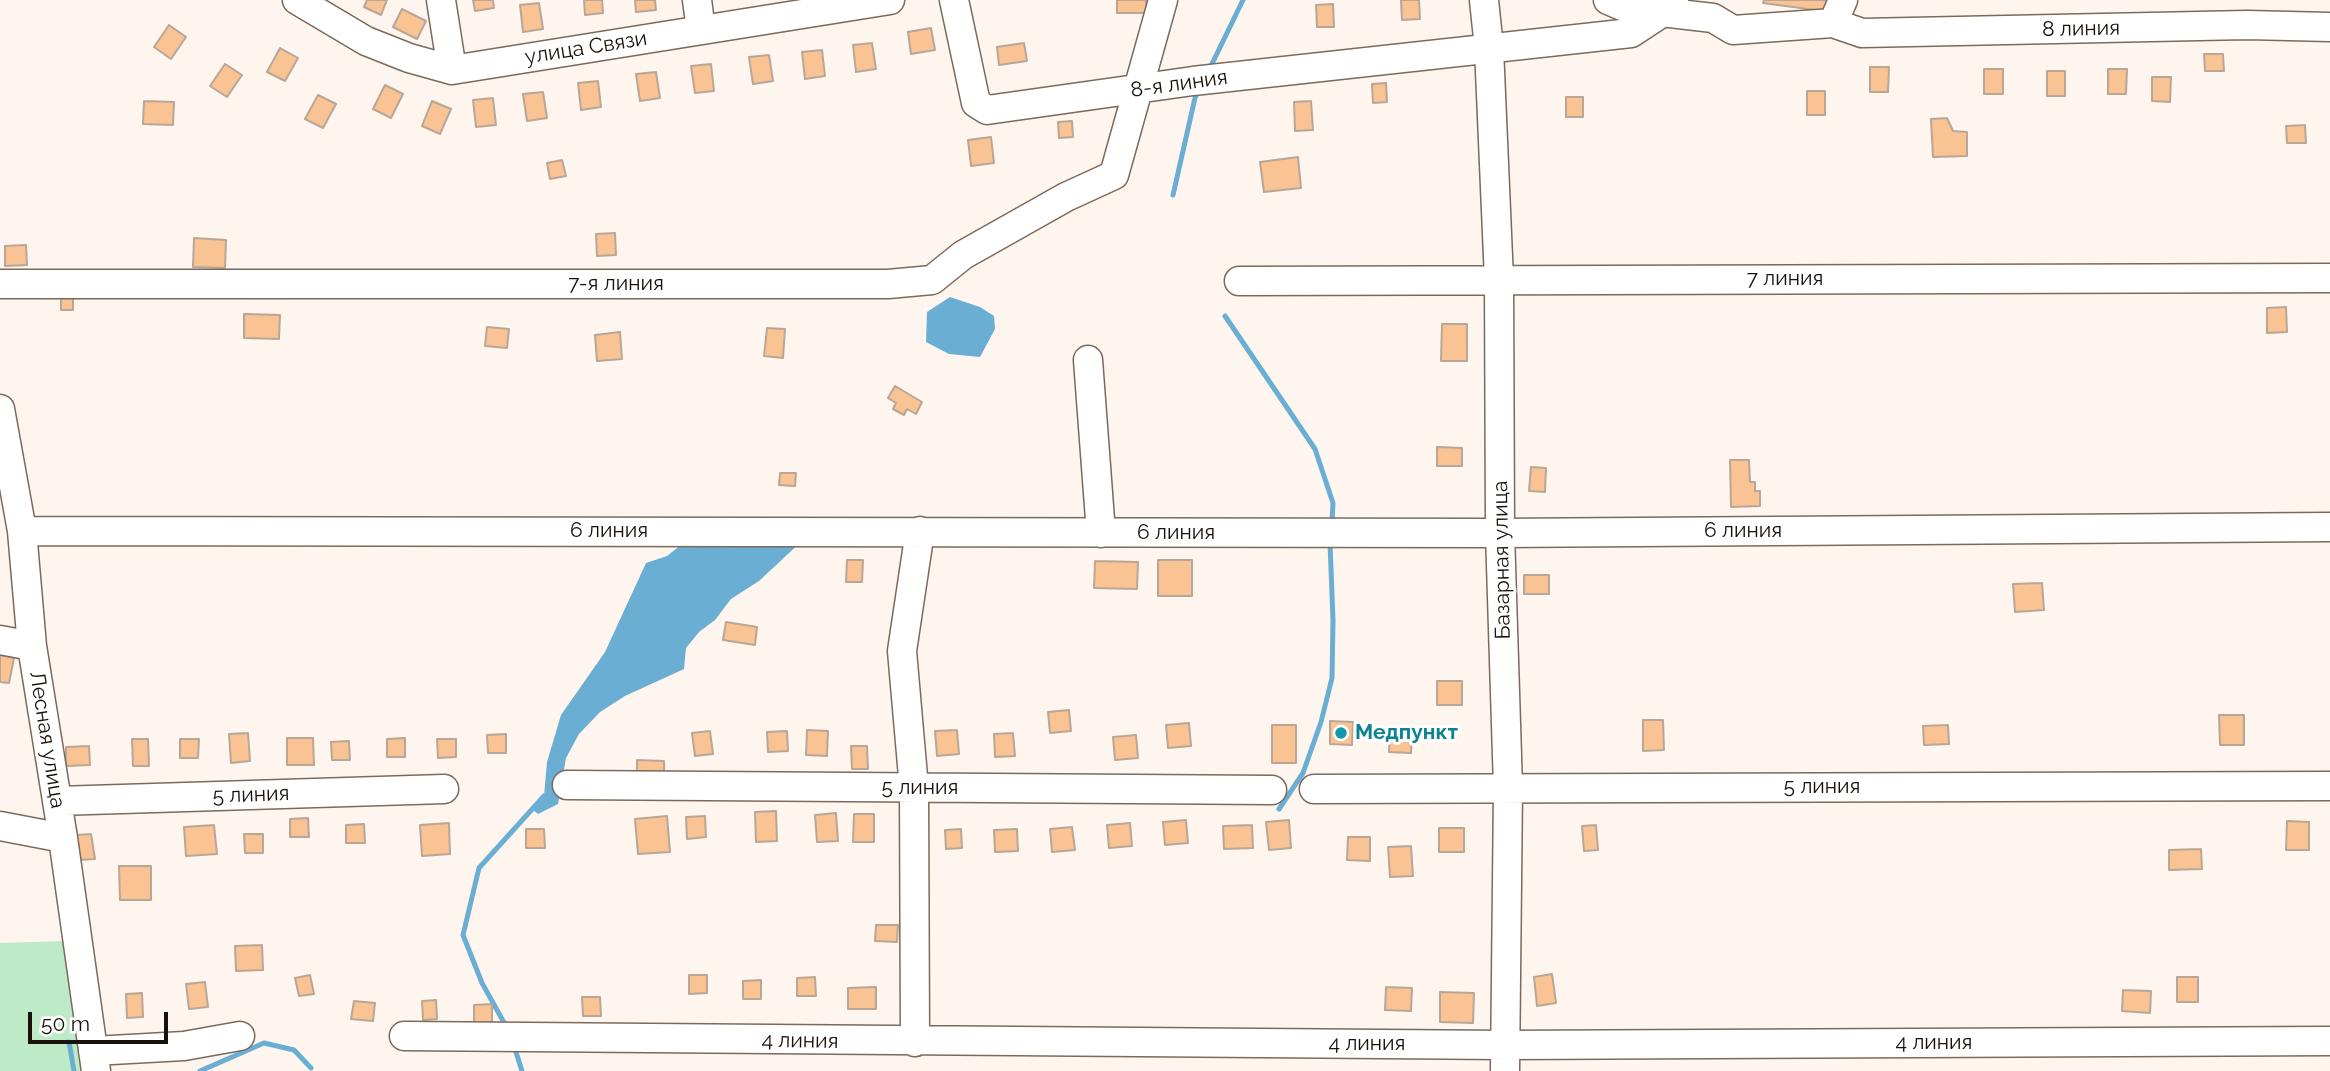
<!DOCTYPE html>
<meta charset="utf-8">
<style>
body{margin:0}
#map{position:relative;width:2330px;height:1071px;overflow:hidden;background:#fdf5ee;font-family:Raleway,sans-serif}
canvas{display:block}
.scale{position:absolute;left:28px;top:1012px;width:140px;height:32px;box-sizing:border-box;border:4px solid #19120c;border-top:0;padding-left:9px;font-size:21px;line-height:24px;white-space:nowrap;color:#19120c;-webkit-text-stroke:5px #fff;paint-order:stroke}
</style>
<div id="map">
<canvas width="2330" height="1071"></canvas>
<div class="scale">50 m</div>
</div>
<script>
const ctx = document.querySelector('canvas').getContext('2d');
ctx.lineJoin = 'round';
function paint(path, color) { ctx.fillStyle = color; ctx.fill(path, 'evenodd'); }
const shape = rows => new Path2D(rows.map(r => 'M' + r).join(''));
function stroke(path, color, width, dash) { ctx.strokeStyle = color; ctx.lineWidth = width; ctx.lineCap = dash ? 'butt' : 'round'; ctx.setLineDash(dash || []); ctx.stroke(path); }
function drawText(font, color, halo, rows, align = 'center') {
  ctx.font = font + ' Raleway,sans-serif'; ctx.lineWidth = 6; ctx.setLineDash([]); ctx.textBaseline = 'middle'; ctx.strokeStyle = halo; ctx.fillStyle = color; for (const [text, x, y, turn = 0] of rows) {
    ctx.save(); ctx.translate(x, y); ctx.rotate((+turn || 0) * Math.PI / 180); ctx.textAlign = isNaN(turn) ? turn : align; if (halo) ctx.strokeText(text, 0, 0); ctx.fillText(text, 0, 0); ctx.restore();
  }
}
paint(shape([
 [64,941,84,1071,0,1071,0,943]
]), '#bfeac8');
paint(shape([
 [950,297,980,307,994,316,995,329,980,357,949,354,926,342,927,312],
 [696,533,803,540,759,581,731,599,715,620,699,632,686,648,684,669,625,696,600,712,579,734,566,758,558,804,538,814,532,809,544,796,547,762,561,715,605,652,646,563,667,556]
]), '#6baed3');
stroke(shape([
 [1209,70,1243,0],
 [1173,195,1195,98,1199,90],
 [1225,316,1315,449,1333,503,1332,522],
 [1279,809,1303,773,1321,722,1332,678,1333,620,1330,543],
 [507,1028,482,983,463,935,479,868,544,796],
 [69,1042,74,1071],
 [515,1049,522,1071],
 [200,1071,264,1043,294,1050,311,1068]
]), '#6baed3', 5);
const building = shape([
 [367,0,387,0,381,15,364,7,367,0],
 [473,0,493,0,494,8,475,11,473,0],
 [584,0,602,0,603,13,585,15,584,0],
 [635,0,655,0,656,10,636,12,635,0],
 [1117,0,1146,0,1146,13,1117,13,1117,0],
 [1401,0,1419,0,1420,19,1402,20,1401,0],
 [1764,0,1832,0,1830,12,1763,3,1764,0],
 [539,3,543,29,523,32,520,5,539,3],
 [1333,4,1334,27,1317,27,1316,5,1333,4],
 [402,9,426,21,417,39,393,27,402,9],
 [169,25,186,37,171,59,154,47,169,25],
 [931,28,935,50,911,54,908,32,931,28],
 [872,43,876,69,856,72,853,45,872,43],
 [1024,43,1027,61,999,65,997,47,1024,43],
 [280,48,298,58,285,81,267,72,280,48],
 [822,50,825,76,805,79,802,52,822,50],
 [2204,54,2223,54,2224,71,2205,71,2204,54],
 [769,55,773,81,753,84,749,57,769,55],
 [225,64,242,75,227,97,210,86,225,64],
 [711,64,714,91,695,93,691,66,711,64],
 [1870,67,1889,67,1888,92,1870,92,1870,67],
 [1984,69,2003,69,2003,94,1984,94,1984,69],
 [2108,69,2127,69,2126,94,2108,94,2108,69],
 [2047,71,2065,71,2065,96,2047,96,2047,71],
 [656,72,660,98,640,101,636,74,656,72],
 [2152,77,2171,77,2170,102,2152,101,2152,77],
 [598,81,601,107,581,110,578,83,598,81],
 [1386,83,1387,102,1373,103,1372,84,1386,83],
 [385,85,403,94,391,118,373,109,385,85],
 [1807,91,1825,91,1825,115,1807,115,1807,91],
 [543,92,547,118,527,121,523,94,543,92],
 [318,95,336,104,323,128,305,119,318,95],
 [1566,97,1583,97,1583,117,1566,117,1566,97],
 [493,98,496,125,476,127,473,100,493,98],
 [144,101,174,102,173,125,143,124,144,101],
 [432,101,451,109,440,134,422,126,432,101],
 [1311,101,1313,130,1295,131,1294,102,1311,101],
 [1947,118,1953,131,1967,132,1967,156,1933,157,1931,119,1947,118],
 [1072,121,1073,137,1059,138,1058,122,1072,121],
 [2305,125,2306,143,2287,143,2286,126,2305,125],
 [991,137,994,163,971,166,968,140,991,137],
 [1298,157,1301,188,1264,192,1260,162,1298,157],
 [562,160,566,176,550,179,547,163,562,160],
 [615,233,616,255,597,256,596,234,615,233],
 [194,238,226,240,225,268,193,267,194,238],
 [26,245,27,265,5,266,5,246,26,245],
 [73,296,73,310,61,310,61,297,73,296],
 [2286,307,2287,332,2267,333,2267,308,2286,307],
 [244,314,280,315,279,339,244,338,244,314],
 [1442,324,1467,324,1467,361,1441,361,1442,324],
 [487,327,509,329,507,348,485,346,487,327],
 [767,328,785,329,783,358,764,356,767,328],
 [620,332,622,359,597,361,595,335,620,332],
 [895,386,922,402,916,414,907,409,904,415,893,409,896,403,888,398,895,386],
 [1437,447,1462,448,1462,466,1437,466,1437,447],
 [1730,460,1749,460,1750,482,1755,482,1755,491,1760,491,1760,506,1731,507,1730,460],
 [1531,467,1546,468,1545,492,1529,491,1531,467],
 [780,473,796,473,795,486,779,485,780,473],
 [847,560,863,560,862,582,846,582,847,560],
 [1158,560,1192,560,1192,596,1158,596,1158,560],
 [1095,561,1138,562,1137,589,1094,588,1095,561],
 [1524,575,1549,575,1549,594,1524,594,1524,575],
 [2042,583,2044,610,2015,612,2013,584,2042,583],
 [726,622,757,627,755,645,723,640,726,622],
 [0,655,14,658,9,683,0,682,0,655],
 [1437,681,1462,681,1462,705,1437,705,1437,681],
 [1069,710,1071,731,1050,733,1048,712,1069,710],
 [2219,715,2244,715,2244,745,2220,745,2219,715],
 [1643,720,1663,720,1664,750,1643,751,1643,720],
 [1330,721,1353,722,1352,745,1330,744,1330,721],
 [1189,723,1191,746,1168,748,1166,725,1189,723],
 [1272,725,1296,725,1296,763,1272,763,1272,725],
 [1948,725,1949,744,1924,745,1923,726,1948,725],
 [1390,729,1412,730,1411,753,1389,752,1390,729],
 [807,730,828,731,827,756,806,755,807,730],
 [957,730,959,754,937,756,935,731,957,730],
 [710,731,713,754,695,756,692,733,710,731],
 [787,731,788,751,768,752,767,732,787,731],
 [248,733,250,761,231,763,229,734,248,733],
 [1013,733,1015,756,995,757,994,734,1013,733],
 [506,734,506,753,488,753,487,735,506,734],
 [1136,735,1138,758,1115,760,1113,737,1136,735],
 [287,738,313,738,314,765,287,765,287,738],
 [405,738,405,757,387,757,387,739,405,738],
 [132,739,148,739,149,766,133,766,132,739],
 [180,739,199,739,198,758,180,758,180,739],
 [437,739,456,739,456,757,438,758,437,739],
 [349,741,350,760,332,760,331,742,349,741],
 [89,746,90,765,66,766,66,747,89,746],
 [851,746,867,746,868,769,852,769,851,746],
 [637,760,664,761,664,777,637,776,637,760],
 [776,811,777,841,756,842,755,812,776,811],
 [836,813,838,841,817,842,815,815,836,813],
 [854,814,874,814,874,842,853,842,854,814],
 [667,816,670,852,638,854,635,819,667,816],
 [705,816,706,837,687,839,686,817,705,816],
 [308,818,309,837,290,837,290,819,308,818],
 [1186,820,1188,843,1165,845,1163,822,1186,820],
 [1289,820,1291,848,1269,850,1266,822,1289,820],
 [2287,821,2309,822,2309,850,2286,850,2287,821],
 [449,823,450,854,422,856,420,825,449,823],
 [1130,823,1132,846,1109,848,1107,825,1130,823],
 [364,824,365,843,346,843,346,825,364,824],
 [214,825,217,854,186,856,184,827,214,825],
 [1252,825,1253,848,1224,849,1223,826,1252,825],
 [1596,825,1598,850,1584,851,1582,826,1596,825],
 [1072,827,1075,850,1052,852,1050,829,1072,827],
 [1439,828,1464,828,1464,852,1439,852,1439,828],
 [526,829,544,829,545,848,526,848,526,829],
 [961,829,962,848,946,849,945,830,961,829],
 [1017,829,1018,851,995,852,994,830,1017,829],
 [91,834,95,859,79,860,76,835,91,834],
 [244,834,263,834,263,853,245,853,244,834],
 [1348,837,1370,837,1370,861,1347,860,1348,837],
 [1411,846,1413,876,1390,877,1388,847,1411,846],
 [2201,849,2202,869,2169,870,2169,850,2201,849],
 [119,866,151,866,151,900,120,900,119,866],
 [876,925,898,925,897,942,875,941,876,925],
 [262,945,263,970,236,971,235,946,262,945],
 [1552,974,1556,1003,1537,1006,1534,977,1552,974],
 [310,975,314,994,299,996,295,978,310,975],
 [689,975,707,975,707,993,689,994,689,975],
 [815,977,816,996,797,996,797,978,815,977],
 [2177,977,2198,977,2198,1002,2177,1002,2177,977],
 [761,980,761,999,743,999,743,981,761,980],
 [205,982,208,1007,189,1009,186,984,205,982],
 [876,987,876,1009,848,1009,848,988,876,987],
 [1386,987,1412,988,1411,1011,1385,1010,1386,987],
 [2123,990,2151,991,2150,1013,2122,1011,2123,990],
 [1440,992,1474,993,1473,1023,1440,1022,1440,992],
 [142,993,143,1017,127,1018,126,994,142,993],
 [582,997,600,997,601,1016,583,1016,582,997],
 [436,1000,437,1019,423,1020,422,1001,436,1000],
 [354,1001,375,1003,373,1021,351,1019,354,1001],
 [492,1004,492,1023,474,1023,474,1005,492,1004]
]);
paint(building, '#f9c394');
stroke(building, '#b9a697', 2);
const minor = shape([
 [297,0,366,41,409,58,452,70,890,0],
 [441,0,452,70],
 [697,0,701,30],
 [954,0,976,103,987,110,1193,81,1631,33,1663,12,1674,0],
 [1484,0,1489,48,1499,280,1500,533,1508,788,1505,1071],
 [1608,0,1627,8,1713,18,1733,30,1833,23,1862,33,2247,25,2330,27],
 [1833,23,1843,0],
 [1239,281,2330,278],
 [0,284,888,284,932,280,963,255,1066,197,1114,175,1163,0],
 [1088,360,1101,533],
 [0,409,22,531,32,646,63,838,96,1071],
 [22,531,1500,533,2330,527],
 [0,640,32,646],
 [567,785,1272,790],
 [1314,789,2330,786],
 [57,801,444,789],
 [0,826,63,838],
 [404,1036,1505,1045,2330,1041],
 [915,1042,914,788,902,651,920,531],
 [93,1051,184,1046,240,1036]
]);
stroke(minor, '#7b6a5b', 31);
stroke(minor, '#fff', 28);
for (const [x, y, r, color] of [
 [1341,733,7,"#0f9aa8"]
]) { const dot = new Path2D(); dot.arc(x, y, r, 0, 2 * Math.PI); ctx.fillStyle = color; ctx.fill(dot); stroke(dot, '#fff', 2.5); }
drawText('21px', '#19120c', '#fff', [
 ["8 линия",2081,29,-1],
 ["улица Связи",586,48,-9],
 ["8-я линия",1179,84,-8],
 ["7 линия",1785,279],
 ["7-я линия",616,284],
 ["6 линия",609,531],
 ["6 линия",1743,531],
 ["6 линия",1176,533],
 ["Базарная улица",1502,560,-91],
 ["Лесная улица",47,740,81],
 ["5 линия",1822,787],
 ["5 линия",920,788],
 ["5 линия",251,795,-2],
 ["4 линия",800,1041,1],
 ["4 линия",1934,1043],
 ["4 линия",1367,1044]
]);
drawText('bold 21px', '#0d838f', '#fff', [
 ["Медпункт",1355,733]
], 'left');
</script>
